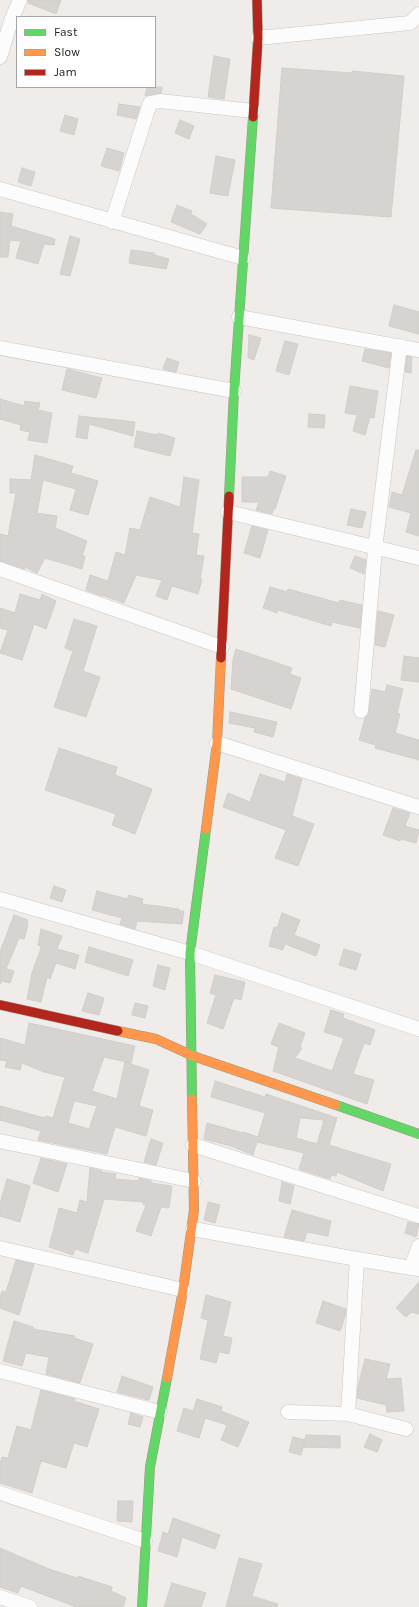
<!DOCTYPE html>
<style>
body{margin:0}
#map{position:relative;width:419px;height:1607px;overflow:hidden;background:#efece9;font-family:Karla,sans-serif}
canvas{display:block}
.legend{position:absolute;left:16px;top:16px;width:140px;height:72px;box-sizing:border-box;background:#fff;border:1px solid #a6a6a6;margin:0;padding:5px 7px;list-style:none;font-size:12px;color:#212121}
.legend li{display:flex;align-items:center;gap:8px;height:20px}
.legend b{width:20px;border:1px solid #a6a6a6}
</style>
<div id="map">
<canvas width="419" height="1607"></canvas>
<ul class="legend">
<li><b style="height:5px;background:#63d668"></b>Fast</li>
<li><b style="height:5px;background:#ff974d"></b>Slow</li>
<li><b style="height:5px;background:#b3261e"></b>Jam</li>
</ul>
</div>
<script>
const ctx = document.querySelector('canvas').getContext('2d');
ctx.lineJoin = 'round';
function paint(path, color) { ctx.fillStyle = color; ctx.fill(path, 'evenodd'); }
const shape = rows => new Path2D(rows.map(r => 'M' + r).join(''));
function stroke(path, color, width, dash) { ctx.strokeStyle = color; ctx.lineWidth = width; ctx.lineCap = dash ? 'butt' : 'round'; ctx.setLineDash(dash || []); ctx.stroke(path); }
const building = shape([
 [28,0,61,0,56,14,28,3,28,0],
 [214,56,230,59,224,99,208,97,214,56],
 [282,68,352,73,352,71,404,76,391,217,271,208,282,68],
 [147,87,162,87,161,93,145,96,147,87],
 [119,104,140,107,136,119,117,115,119,104],
 [65,115,78,119,74,135,60,131,65,115],
 [180,120,194,126,189,139,175,133,180,120],
 [107,148,124,153,119,171,101,166,107,148],
 [216,156,235,160,228,196,210,193,216,156],
 [22,168,35,172,31,186,18,182,22,168],
 [177,205,192,211,191,214,207,224,200,234,171,222,177,205],
 [0,212,13,214,11,226,55,239,54,245,44,244,38,264,16,258,21,241,10,240,8,257,0,257,0,212],
 [70,236,80,239,70,276,60,274,70,236],
 [131,250,154,253,154,255,169,259,166,269,129,263,131,250],
 [394,305,419,312,419,334,389,326,394,305],
 [249,335,261,338,254,360,248,358,249,335],
 [285,341,298,344,289,375,276,371,285,341],
 [365,349,391,353,389,368,362,361,365,349],
 [407,356,412,357,411,373,405,372,407,356],
 [167,358,179,362,176,372,163,369,167,358],
 [67,369,102,378,96,398,62,390,67,369],
 [350,386,378,391,374,418,370,417,365,435,353,431,357,415,345,413,350,386],
 [0,399,24,406,25,401,40,403,38,410,52,413,47,443,28,440,30,432,20,430,21,425,0,419,0,399],
 [309,414,325,415,324,428,308,427,309,414],
 [79,416,135,422,133,436,89,424,87,439,76,437,79,416],
 [137,431,158,435,158,433,175,438,170,456,134,447,137,431],
 [416,450,419,450,419,536,406,532,411,513,389,507,392,492,402,495,416,450],
 [35,455,73,466,71,473,98,481,88,515,70,510,76,489,43,480,37,513,57,516,55,528,87,541,82,556,85,556,82,569,45,558,37,573,25,567,25,569,0,561,0,534,8,536,16,493,10,493,10,479,31,480,35,455],
 [270,471,286,476,275,509,274,508,272,514,256,510,259,502,242,502,242,477,268,477,270,471],
 [184,477,199,480,192,533,199,534,196,555,204,556,200,579,202,579,198,594,172,586,167,600,156,596,162,580,136,575,124,603,102,595,102,596,86,590,90,575,108,581,116,552,125,555,130,528,140,530,150,497,180,507,184,477],
 [351,509,366,512,362,528,347,525,351,509],
 [252,526,268,530,260,558,244,553,252,526],
 [355,556,366,560,364,574,350,568,355,556],
 [270,587,287,592,288,589,339,603,340,600,362,605,360,628,332,622,331,626,278,610,277,613,263,608,270,587],
 [20,594,40,600,42,594,56,601,46,629,34,624,22,660,0,653,8,630,0,628,0,608,15,613,20,594],
 [378,611,394,615,385,647,375,645,378,611],
 [74,619,97,626,83,671,100,677,86,717,54,707,73,651,65,648,74,619],
 [236,649,292,668,290,674,301,678,291,709,231,689,233,659,236,649],
 [404,656,419,658,419,682,401,680,404,656],
 [387,685,403,689,397,713,400,714,395,733,419,740,419,760,375,748,376,745,359,740,365,718,369,712,372,689,385,692,387,685],
 [230,712,277,722,273,737,254,732,255,728,229,723,230,712],
 [59,748,117,767,115,775,152,789,135,834,112,825,116,814,45,790,59,748],
 [260,774,285,782,287,774,302,779,292,816,314,824,298,866,275,858,286,830,223,807,228,793,250,802,260,774],
 [393,808,410,813,405,826,419,830,416,843,401,839,400,841,383,835,393,808],
 [54,886,66,890,62,902,50,898,54,886],
 [97,891,127,899,129,895,143,899,142,904,179,909,179,911,184,911,182,924,137,921,135,929,120,924,122,918,92,910,97,891],
 [282,913,300,920,294,935,320,945,316,956,285,944,283,950,269,946,274,927,277,928,282,913],
 [14,915,28,920,27,924,28,925,24,939,19,938,6,969,14,971,10,983,2,981,0,984,0,952,14,915],
 [41,929,62,936,57,949,79,955,75,969,56,963,50,979,47,977,41,1002,27,999,32,973,40,951,41,946,38,945,41,929],
 [89,947,133,960,128,976,85,962,89,947],
 [344,949,361,954,356,970,339,965,344,949],
 [158,965,170,968,165,990,153,986,158,965],
 [215,975,245,982,241,1000,234,998,223,1029,207,1023,216,995,210,993,215,975],
 [88,993,104,998,99,1015,82,1011,88,993],
 [135,1003,148,1006,145,1018,132,1015,135,1003],
 [331,1010,344,1014,343,1018,375,1030,370,1045,364,1043,353,1074,374,1080,367,1104,273,1071,279,1047,271,1044,279,1023,305,1033,300,1047,302,1048,295,1058,332,1071,344,1038,324,1032,331,1010],
 [29,1023,135,1046,131,1063,104,1057,92,1091,117,1099,125,1062,149,1070,139,1106,153,1110,146,1136,115,1127,107,1154,38,1140,41,1131,0,1120,0,1106,45,1118,46,1116,53,1118,65,1077,44,1072,22,1063,20,1070,5,1067,7,1061,0,1060,0,1038,25,1045,29,1023],
 [74,1101,97,1106,89,1129,68,1123,74,1101],
 [215,1081,265,1097,266,1094,337,1118,329,1145,391,1164,383,1191,337,1172,336,1176,331,1175,330,1179,299,1169,304,1153,257,1142,253,1155,231,1146,204,1139,207,1123,243,1133,243,1132,258,1137,265,1113,211,1097,215,1081],
 [300,1118,324,1120,317,1144,296,1138,300,1118],
 [151,1139,163,1143,156,1165,144,1162,151,1139],
 [41,1158,67,1164,58,1192,33,1183,41,1158],
 [90,1168,102,1171,102,1172,116,1174,115,1179,138,1181,139,1178,151,1181,151,1183,172,1186,169,1208,161,1207,151,1236,136,1231,146,1205,143,1204,143,1202,104,1199,88,1253,75,1249,73,1255,49,1247,59,1208,77,1213,80,1200,87,1202,90,1168],
 [7,1179,30,1186,20,1222,0,1216,0,1204,7,1179],
 [282,1182,294,1186,290,1204,279,1201,282,1182],
 [208,1202,220,1205,215,1223,204,1220,208,1202],
 [292,1210,331,1221,328,1236,307,1232,304,1241,284,1237,292,1210],
 [408,1222,419,1224,416,1237,405,1233,408,1222],
 [16,1260,34,1264,19,1315,0,1308,0,1298,2,1291,6,1292,16,1260],
 [419,1282,419,1314,411,1312,406,1317,396,1308,419,1282],
 [206,1295,231,1302,223,1336,232,1338,229,1354,219,1352,216,1363,200,1359,208,1320,201,1318,206,1295],
 [323,1301,346,1309,345,1317,340,1331,316,1323,323,1301],
 [14,1321,33,1327,33,1329,75,1336,74,1338,93,1344,80,1383,46,1374,49,1357,26,1353,22,1366,3,1361,14,1321],
 [365,1359,390,1364,386,1379,401,1378,404,1411,387,1412,386,1405,357,1398,358,1387,365,1359],
 [122,1376,153,1387,149,1400,117,1392,122,1376],
 [41,1390,75,1399,74,1401,99,1409,87,1447,74,1443,66,1468,41,1461,32,1493,0,1483,0,1464,2,1457,8,1458,17,1426,31,1430,41,1390],
 [197,1399,222,1407,221,1411,249,1422,238,1447,221,1440,227,1425,205,1418,199,1438,177,1431,184,1408,193,1411,197,1399],
 [131,1413,143,1417,140,1427,128,1424,131,1413],
 [370,1434,382,1440,377,1452,364,1447,370,1434],
 [306,1435,340,1436,340,1448,303,1447,306,1435],
 [293,1437,305,1440,301,1455,289,1452,293,1437],
 [118,1501,133,1501,132,1522,117,1521,118,1501],
 [173,1518,220,1535,215,1549,182,1537,177,1557,158,1551,163,1532,168,1534,173,1518],
 [0,1548,49,1569,77,1578,78,1576,112,1587,111,1591,126,1598,123,1607,76,1607,21,1586,18,1593,0,1587,0,1548],
 [239,1558,262,1564,252,1596,278,1604,277,1607,226,1607,239,1558],
 [172,1583,206,1593,201,1607,164,1607,172,1583]
]);
paint(building, '#d6d3d0');
stroke(building, '#d2ceca', 1);
const street = shape([
 [258,38,410,23,419,14],
 [0,57,12,18,20,0],
 [0,189,243,258],
 [112,222,150,103,160,101,253,111],
 [239,317,419,350],
 [0,348,234,391],
 [228,512,419,558],
 [0,569,222,647],
 [361,711,375,549,400,346],
 [217,743,419,807],
 [0,899,190,953,419,1029],
 [0,1141,194,1181],
 [193,1145,419,1216],
 [193,1229,357,1259,411,1268],
 [419,1246,411,1268,419,1269],
 [0,1248,183,1290],
 [357,1259,348,1414,406,1429],
 [0,1371,160,1412],
 [288,1412,348,1414],
 [0,1493,145,1541],
 [0,1597,30,1607]
]);
const fast = shape([
 [229,496,234,391,253,117],
 [192,1099,190,953,206,829],
 [336,1105,419,1134],
 [142,1607,150,1467,167,1378]
]);
const slow = shape([
 [206,829,217,743,221,658],
 [118,1031,156,1039,193,1056,336,1105],
 [167,1378,183,1290,194,1210,192,1099]
]);
const jam = shape([
 [253,117,258,38,257,0],
 [221,658,229,496],
 [0,1005,118,1031]
]);
stroke(street, '#c8c7c5', 15);
stroke(fast, '#989880', 10);
stroke(slow, '#989880', 10);
stroke(jam, '#989880', 10);
stroke(street, '#fdfcfc', 14);
stroke(fast, '#63d668', 9);
stroke(slow, '#ff974d', 9);
stroke(jam, '#b3261e', 9);
</script>
